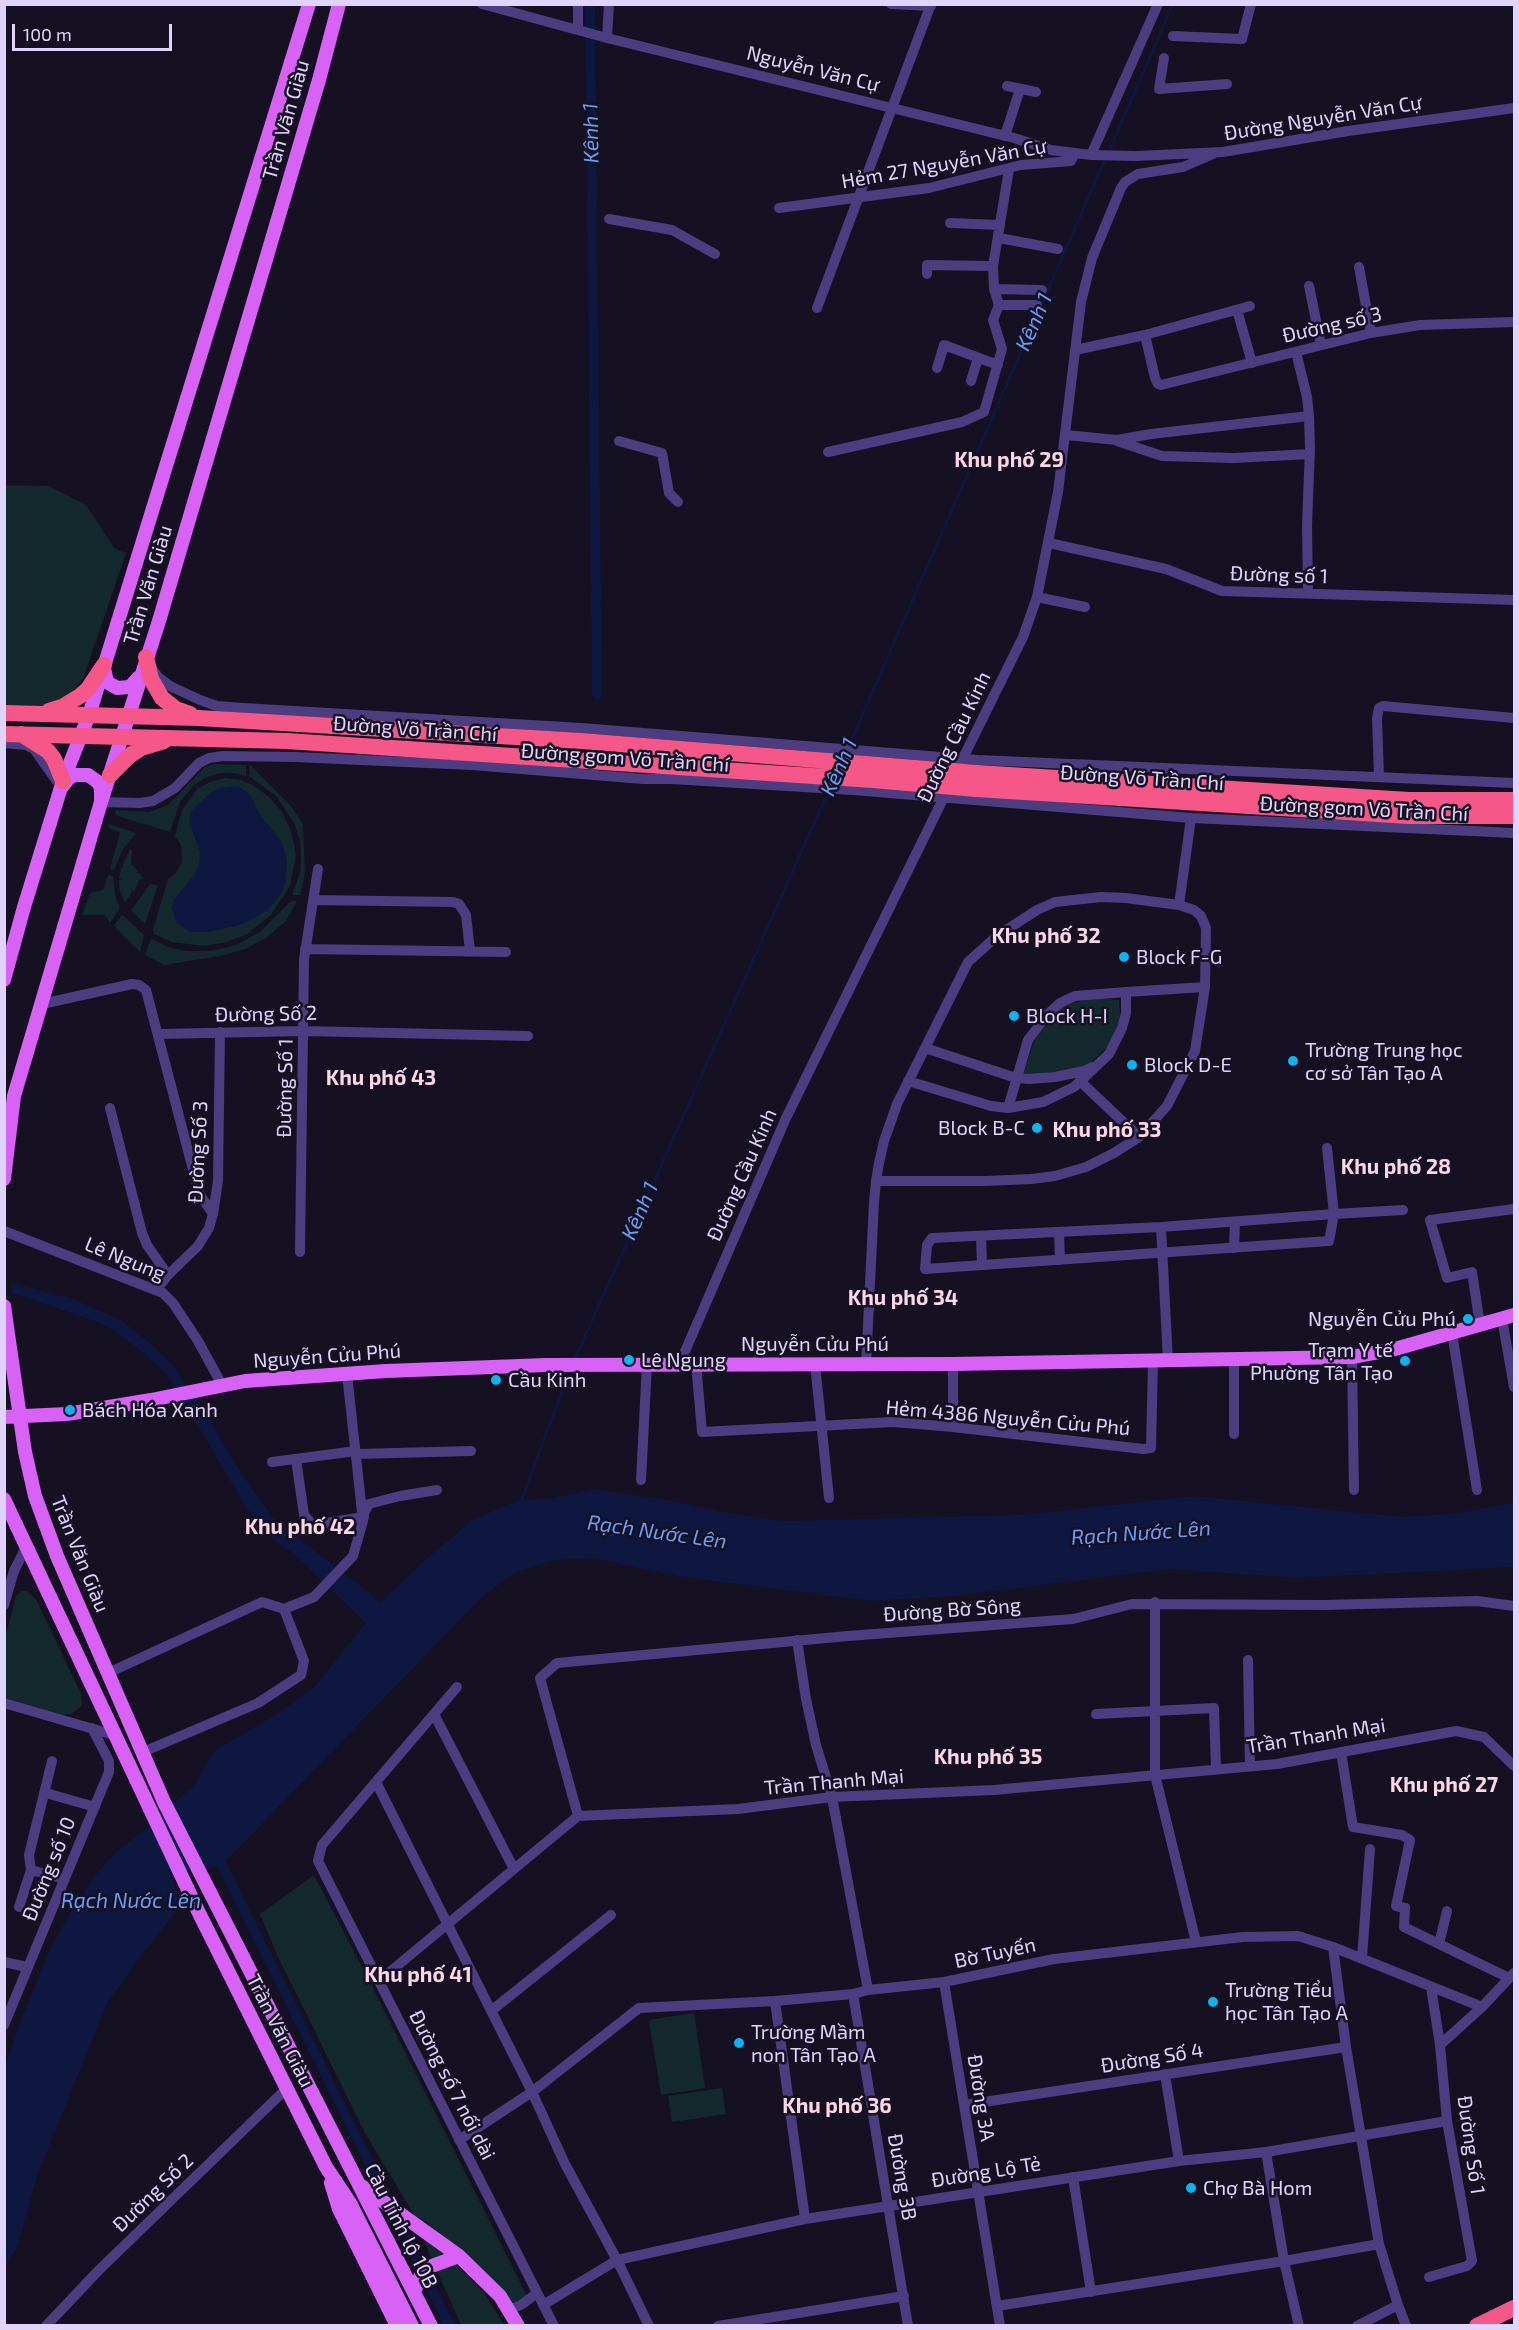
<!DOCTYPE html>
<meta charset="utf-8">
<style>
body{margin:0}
#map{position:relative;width:1519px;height:2330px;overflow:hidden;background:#161023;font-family:"Exo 2",sans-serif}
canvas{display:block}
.frame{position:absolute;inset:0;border:6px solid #e0d4fd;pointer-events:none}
.scale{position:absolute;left:12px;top:24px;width:160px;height:27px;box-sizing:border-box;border:3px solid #e0d4fd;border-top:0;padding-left:8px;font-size:18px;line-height:21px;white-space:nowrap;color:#e0d4fd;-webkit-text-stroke:4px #161023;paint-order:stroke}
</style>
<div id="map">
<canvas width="1519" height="2330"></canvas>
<div class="frame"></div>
<div class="scale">100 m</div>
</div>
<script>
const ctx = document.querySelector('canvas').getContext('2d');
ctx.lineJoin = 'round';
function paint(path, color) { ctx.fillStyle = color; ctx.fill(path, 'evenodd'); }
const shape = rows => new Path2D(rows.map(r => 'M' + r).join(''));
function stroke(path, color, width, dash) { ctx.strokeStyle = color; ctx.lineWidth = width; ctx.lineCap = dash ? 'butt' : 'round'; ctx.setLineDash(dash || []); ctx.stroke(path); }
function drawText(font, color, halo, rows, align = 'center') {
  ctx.font = font + ' "Exo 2",sans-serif'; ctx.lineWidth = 5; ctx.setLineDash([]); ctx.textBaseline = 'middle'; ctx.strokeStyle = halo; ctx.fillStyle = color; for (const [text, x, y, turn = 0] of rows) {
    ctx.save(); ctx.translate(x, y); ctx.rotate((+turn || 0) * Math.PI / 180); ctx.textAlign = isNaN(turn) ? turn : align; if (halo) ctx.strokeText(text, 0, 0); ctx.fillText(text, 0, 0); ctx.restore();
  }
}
paint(shape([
 [5,485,49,486,86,505,115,549,126,553,83,679,67,697,43,706,5,706],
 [214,764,246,765,246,776,233,773,219,773,205,778,193,786,180,802,170,832,115,815,116,810,149,812,168,805,205,767],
 [250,765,291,806,303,824,305,874,300,895,293,895,293,892,300,873,301,858,300,840,294,823,277,797,249,776],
 [225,778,240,780,253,785,268,796,282,812,291,831,296,855,290,886,271,915,247,934,227,942,204,946,172,942,154,934,153,929,168,879,177,872,182,861,181,845,175,836,182,810,197,789,210,782],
 [109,824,136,833,122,851,114,870,110,869,120,832,108,828],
 [130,849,132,850,131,865,133,864,137,871,137,874,139,873,143,878,137,883,138,884,133,892,131,891,131,894,125,902,121,894,122,892,120,892,119,881,122,879,119,879,121,868,124,867,122,866],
 [108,875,113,876,115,895,120,908,110,923,105,915,82,915,90,893,103,890],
 [150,884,158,885,145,924,131,910],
 [291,901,297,901,286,921,266,938,245,949,220,956,164,965,145,955,150,941,152,939,168,947,186,951,210,951,236,945,260,932],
 [121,916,124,916,144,935,140,952,114,926],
 [1098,998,1119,1000,1120,1017,1116,1031,1105,1049,1091,1062,1081,1068,1022,1077,1035,1040,1059,1009,1075,1002],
 [21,1591,27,1591,36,1599,81,1694,82,1706,71,1714,64,1715,5,1698,5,1638,16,1596],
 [314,1875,372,1986,527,2296,511,2305,484,2272,429,2224,414,2215,366,2135,278,1957,260,1914],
 [694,2013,705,2088,661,2095,649,2020],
 [722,2088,726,2114,672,2122,668,2096],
 [422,2237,435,2242,483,2292,504,2325,461,2325]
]), '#13292d');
paint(shape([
 [238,786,250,795,261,816,282,842,287,860,286,879,282,892,269,909,243,924,209,932,190,932,176,922,172,907,174,900,196,872,199,863,200,852,189,821,190,814,193,809,213,791,220,788],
 [11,1283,73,1299,121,1320,150,1343,173,1366,209,1418,235,1464,273,1518,381,1602,424,1561,472,1520,520,1500,548,1499,595,1489,656,1498,733,1514,783,1521,1021,1515,1194,1496,1403,1517,1451,1514,1514,1503,1514,1567,1297,1578,1169,1569,954,1596,871,1601,683,1577,596,1559,574,1558,547,1562,513,1574,483,1596,221,1866,172,1876,180,1907,143,1953,107,2003,38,2174,17,2247,5,2267,5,2067,22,2017,52,1945,73,1908,93,1878,115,1853,146,1829,194,1785,214,1751,277,1714,314,1687,366,1623,295,1555,270,1537,245,1506,170,1378,153,1361,117,1332,100,1323,12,1293]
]), '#0d173f');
stroke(shape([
 [1109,151,1173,4],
 [848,748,1106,157],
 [574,1361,828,792],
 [520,1504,570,1370]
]), '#0d173f', 3);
stroke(shape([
 [590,4,597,694],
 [216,1853,450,2326]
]), '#0d173f', 10);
stroke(shape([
 [482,4,607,38,1014,138,1051,150,1091,155,1136,156,1223,152,1348,131,1514,108],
 [891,4,931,6],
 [578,29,578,4],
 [1173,36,1242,39,1251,4],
 [607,38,609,4],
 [1164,58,1159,89,1227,84],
 [1007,86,1036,92],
 [1005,136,1020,89],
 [1091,155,1158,4],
 [779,208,929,188,1021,165,1071,161,1075,153],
 [609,219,672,230,715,254],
 [950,223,1000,225],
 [999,238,1058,249],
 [1359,267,1371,333],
 [927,274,927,265,993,266],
 [1309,286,1321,345],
 [994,289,1042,290],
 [999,305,1037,305],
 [817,308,931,4],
 [1237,310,1252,363],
 [1145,335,1155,378,1158,384,1161,385,1371,333,1420,325,1514,322],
 [1075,350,1145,335,1250,306],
 [1296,352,1307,397,1309,416,1310,448,1307,525,1308,594],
 [937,368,944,345,998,365],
 [971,381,978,358],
 [1066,435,1117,440,1151,434,1309,416],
 [619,441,662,453,669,493,678,502],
 [1117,441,1162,456,1234,458,1310,454],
 [828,452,962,422,984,412,1002,349,993,320,999,305,994,289,993,266,1009,169],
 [1049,543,1166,569,1222,591,1514,600],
 [1037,597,1085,607],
 [152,668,158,677,170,686,200,700,217,706,243,708,582,728,978,760,1514,783],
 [4,743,26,745,34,749,56,780],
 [960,764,1023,637,1037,597,1058,492,1081,302,1092,258,1121,188,1125,182,1138,174,1183,167,1213,154],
 [1379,777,1377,718,1379,708,1383,706,1514,718],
 [101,802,140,803,153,801,175,788,199,763,209,758,223,756,295,757,472,765,643,779,672,779,853,790,1191,818,1514,833],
 [315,900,453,902,459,904,466,915,470,951],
 [1179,905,1191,818],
 [305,949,506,952],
 [1126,992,1205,987],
 [42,1004,132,984,139,985,146,990,197,1185,200,1195,213,1214],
 [159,1034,303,1031,528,1036],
 [925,1048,1016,1078,1029,1079,1055,1077,1084,1071,1092,1067],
 [908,1081,991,1106,1008,1108,1043,1102,1074,1087,1109,1054,1122,1028,1126,1013,1126,992,1075,996,1060,1003,1047,1015,1028,1040,1008,1108],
 [1081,1082,1139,1137],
 [110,1108,142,1233,147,1245,168,1275],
 [1327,1148,1334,1214,1329,1241,925,1269,927,1245,932,1238,1161,1227,1334,1214,1403,1210],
 [1161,1227,1168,1361],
 [4,1231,163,1293,173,1303,198,1341,222,1385],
 [1059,1232,1060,1260],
 [981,1236,982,1265],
 [1234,1248,1235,1222],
 [300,1252,304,959,318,869],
 [157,1289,168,1275,198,1246,209,1228,213,1214,218,1181,220,1032],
 [1502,1319,1514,1387],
 [1480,1325,1472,1272,1447,1278,1430,1220,1514,1209],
 [1452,1333,1477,1490],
 [1352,1357,1354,1490],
 [680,1363,786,1118,947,791],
 [696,1363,702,1432,893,1422,953,1427,1143,1449,1151,1448,1153,1361],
 [815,1364,829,1498],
 [953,1364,953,1427],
 [866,1365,874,1202,876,1181,879,1163,884,1141,897,1104,968,962,997,936,1037,910,1055,902,1101,897,1126,898,1179,905,1194,910,1201,916,1206,928,1205,987,1195,1051,1167,1106,1139,1137,1114,1153,1086,1167,1055,1176,1031,1179,986,1181,876,1181],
 [1234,1434,1234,1360],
 [357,1454,471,1451],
 [296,1459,304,1515,313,1525,364,1517],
 [272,1462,356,1451],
 [641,1480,647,1364],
 [364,1513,369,1504,400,1496,437,1490],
 [1155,1602,1155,1775,1196,1942],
 [4,1605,14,1571,26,1547],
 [284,1609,314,1597,353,1556,363,1521,347,1374],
 [797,1640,806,1699,816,1745,832,1797,868,1990],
 [1248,1660,1250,1766],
 [108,1673,262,1602,284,1609,304,1661,301,1675,258,1703,143,1752],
 [457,1687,322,1845,318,1861,554,2326],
 [4,1703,114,1735],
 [434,1714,514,1869],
 [1096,1714,1214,1708,1216,1769],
 [1341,1752,1353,1827,1402,1835,1410,1840,1396,1906,1405,1908,1404,1927,1509,1978],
 [52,1761,29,1855,31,1870,65,1879],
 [376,1782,532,2092,565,2164,617,2260,649,2326],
 [46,1793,95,1807],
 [578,1816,540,1678,557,1663,848,1636,1073,1619,1132,1604,1325,1605,1477,1601,1514,1606],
 [19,1907,31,1870],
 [1439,1944,1447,1911],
 [1333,1947,1346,2047,1379,2244,1398,2305,1406,2326],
 [1362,1958,1370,1849],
 [4,1962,27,1967],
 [380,1980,578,1816,738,1809,832,1797,994,1790,1277,1764,1456,1731,1484,1737,1514,1766],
 [944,1982,1000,2326],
 [853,1994,908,2326],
 [775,2001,805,2219],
 [491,2011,611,1915],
 [4,2025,109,1772,109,1761,92,1728],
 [1440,2045,1482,2007,1514,1973],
 [1165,2074,1179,2161],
 [964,2105,1346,2047],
 [459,2140,532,2092,639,2008,775,2001,853,1994,868,1990,944,1982,1054,1959,1243,1937,1298,1936,1333,1947,1482,2007],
 [1266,2152,1284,2261,1299,2326],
 [1073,2177,1091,2292],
 [1429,2277,1467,2266,1472,2261,1447,2121,1440,2045,1431,1987],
 [543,2305,617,2260,805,2219,1179,2161,1266,2152,1447,2121],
 [997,2306,1284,2261,1379,2244],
 [509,2310,521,2305,537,2293],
 [46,2326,98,2271,287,2088],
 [718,2326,904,2296],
 [1357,2326,1398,2305]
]), '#4b3d7f', 10);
stroke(shape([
 [104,668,107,682,117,688,130,687,139,677],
 [62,787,69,778,75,775,88,775,98,782,101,788,101,800],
 [4,980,24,907,63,781,89,715,309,4],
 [4,1179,14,1096,101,802,159,621,319,80,339,4],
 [4,1306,25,1452,35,1496,57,1556,164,1802,431,2326],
 [4,1417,67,1414,151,1400,245,1381,386,1371,546,1365,953,1364,1352,1357,1395,1349,1514,1315],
 [4,1499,199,1913,326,2167,350,2203,412,2326],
 [331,2183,339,2209,397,2326],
 [360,2185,459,2256,500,2296,518,2326],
 [414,2292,421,2275,429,2267,459,2256]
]), '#d862f6', 14);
stroke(shape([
 [146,657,151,679,162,698,176,709,190,714],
 [49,711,62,707,80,696,88,689,104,665],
 [4,713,199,718,582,741,977,773,1409,800,1514,800],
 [4,734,287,741,873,780,976,789,1409,816,1514,816],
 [21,734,48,751,54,759,63,781],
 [110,775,129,756,141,748,164,741],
 [1477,2326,1514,2308]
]), '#f55788', 16);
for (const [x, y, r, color] of [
 [1124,957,6,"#0eb2ef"],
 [1014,1016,6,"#0eb2ef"],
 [1293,1061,6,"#0eb2ef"],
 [1132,1065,6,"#0eb2ef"],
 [1037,1128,6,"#0eb2ef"],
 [1468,1319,6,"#0eb2ef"],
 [629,1360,6,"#0eb2ef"],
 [1405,1361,6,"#0eb2ef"],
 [496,1380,6,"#0eb2ef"],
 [70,1410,6,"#0eb2ef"],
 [1213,2002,6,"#0eb2ef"],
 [739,2043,6,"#0eb2ef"],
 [1191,2188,6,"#0eb2ef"]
]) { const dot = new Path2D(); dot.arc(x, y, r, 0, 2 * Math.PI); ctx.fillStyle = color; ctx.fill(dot); stroke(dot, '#161023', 2); }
drawText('20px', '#e0d4fd', '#161023', [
 ["Nguyễn Văn Cự",813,69,14],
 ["Đường Nguyễn Văn Cự",1323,118,-9],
 ["Trần Văn Giàu",286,120,-74],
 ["Hẻm 27 Nguyễn Văn Cự",944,164,-10],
 ["Đường số 3",1332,325,-13],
 ["Đường số 1",1279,575,2],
 ["Trần Văn Giàu",148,585,-73],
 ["Đường Võ Trần Chí",415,729,4],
 ["Đường Cầu Kinh",954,737,-64],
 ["Đường gom Võ Trần Chí",625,758,4],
 ["Đường Võ Trần Chí",1142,778,4],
 ["Đường gom Võ Trần Chí",1364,809,3],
 ["Đường Số 2",266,1014,-1],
 ["Đường Số 1",285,1088,-89],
 ["Đường Số 3",198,1152,-87],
 ["Đường Cầu Kinh",742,1175,-66],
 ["Lê Ngung",125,1259,22],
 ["Nguyễn Cửu Phú",815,1344],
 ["Nguyễn Cửu Phú",327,1356,-4],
 ["Hẻm 4386 Nguyễn Cửu Phú",1008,1418,5],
 ["Trần Văn Giàu",80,1554,68],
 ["Đường Bờ Sông",952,1610,-4],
 ["Trần Thanh Mại",1316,1736,-9],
 ["Trần Thanh Mại",834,1782,-5],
 ["Đường số 10",49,1869,-68],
 ["Bờ Tuyến",995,1953,-12],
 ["Trần Văn Giàu",280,2031,63],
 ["Đường Số 4",1152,2058,-9],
 ["Đường số 7 nối dài",452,2085,63],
 ["Đường 3A",981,2098,81],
 ["Đường Số 1",1471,2145,82],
 ["Đường Lộ Tẻ",986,2172,-9],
 ["Đường 3B",902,2177,80],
 ["Đường Số 2",153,2193,-44],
 ["Cầu Tỉnh lộ 10B",401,2226,63]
]);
drawText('20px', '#e0d4fd', '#161023', [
 ["Block F-G",1136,957],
 ["Block H-I",1026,1016],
 ["Trường Trung học",1305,1050],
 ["cơ sở Tân Tạo A",1305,1073],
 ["Block D-E",1144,1065],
 ["Block B-C",1025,1128,"right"],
 ["Nguyễn Cửu Phú",1456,1319,"right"],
 ["Trạm Y tế",1393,1350,"right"],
 ["Phường Tân Tạo",1393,1373,"right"],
 ["Lê Ngung",641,1360],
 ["Cầu Kinh",508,1380],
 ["Bách Hóa Xanh",82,1410],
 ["Trường Tiểu",1225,1990],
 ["học Tân Tạo A",1225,2013],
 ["Trường Mầm",751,2032],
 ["non Tân Tạo A",751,2055],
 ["Chợ Bà Hom",1203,2188]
], 'left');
drawText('italic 21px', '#699df6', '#161023', [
 ["Kênh 1",591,133,-91],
 ["Kênh 1",1034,322,-66],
 ["Kênh 1",839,767,-66],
 ["Kênh 1",640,1211,-66],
 ["Rạch Nước Lên",657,1532,8],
 ["Rạch Nước Lên",1141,1533,-4],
 ["Rạch Nước Lên",131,1901]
]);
drawText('bold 21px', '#fdd6e8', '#161023', [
 ["Khu phố 29",1009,460],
 ["Khu phố 32",1046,936],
 ["Khu phố 43",381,1078],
 ["Khu phố 33",1107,1130],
 ["Khu phố 28",1396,1167],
 ["Khu phố 34",903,1298],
 ["Khu phố 42",300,1527],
 ["Khu phố 35",988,1757],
 ["Khu phố 27",1444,1785],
 ["Khu phố 41",418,1975],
 ["Khu phố 36",837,2106]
]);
</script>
